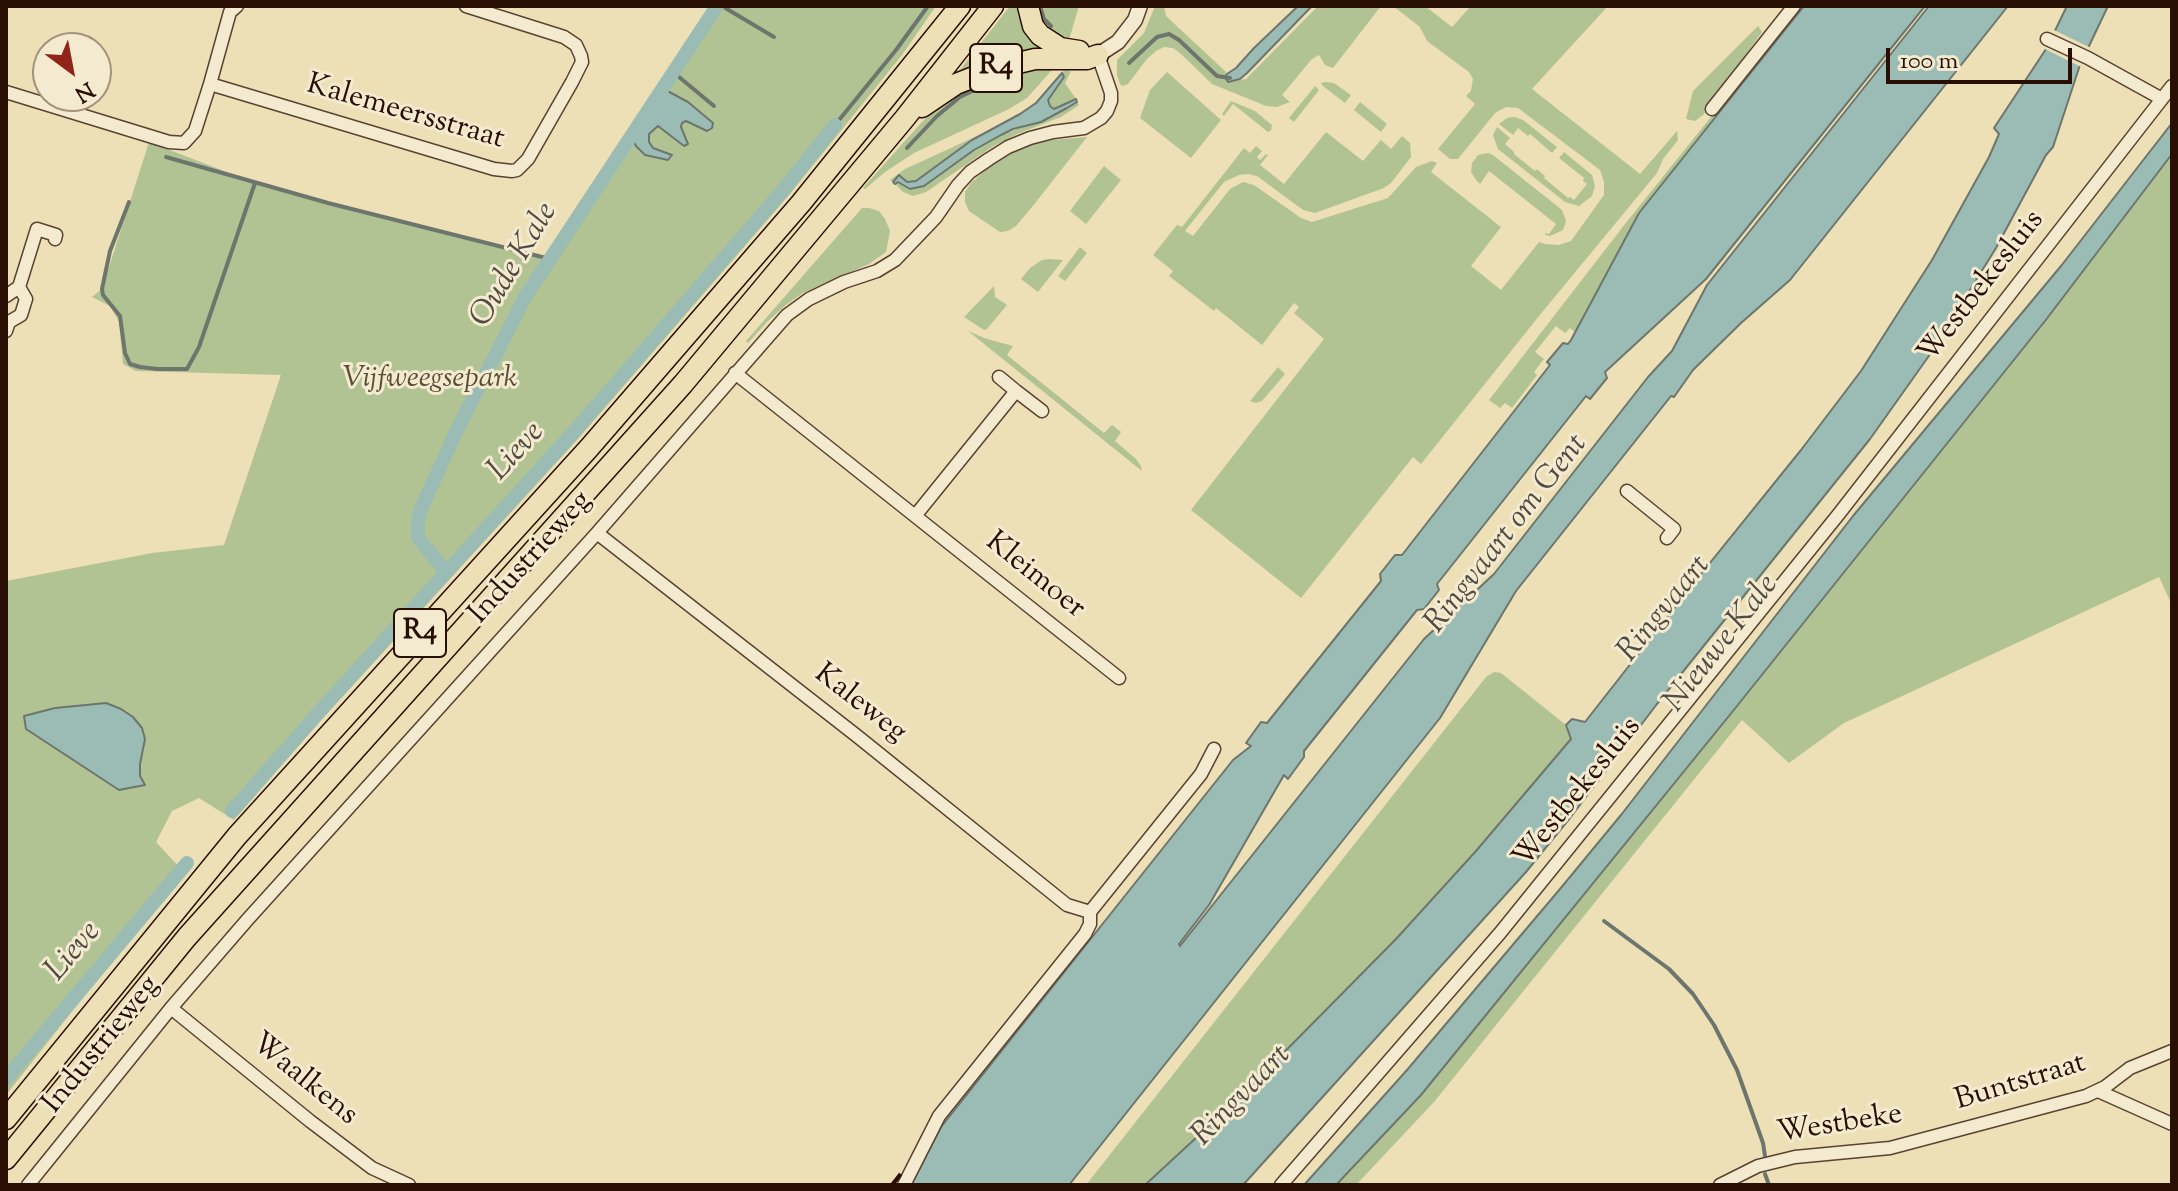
<!DOCTYPE html>
<style>
body{margin:0}
#map{position:relative;width:2178px;height:1191px;overflow:hidden;background:#eddfb6;font-family:"Sorts Mill Goudy",serif}
canvas{display:block}
.frame{position:absolute;inset:0;border:8px solid #290e03;pointer-events:none}
.north{position:absolute;left:32px;top:32px;width:80px;height:80px;box-sizing:border-box;background:#f3ead0;border:2px solid #a2927e;border-radius:50%;rotate:148deg;font-size:22px;font-weight:700;line-height:32px;text-align:center;color:#290e03}
.north::after{content:'';display:block;margin:auto;width:28px;height:36px;background:#8f2418;clip-path:polygon(50% 0,100% 100%,50% 72%,0 100%)}
.scale{position:absolute;left:1886px;top:48px;width:186px;height:36px;box-sizing:border-box;border:4px solid #290e03;border-top:0;padding-left:10px;font-size:24px;line-height:28px;white-space:nowrap;color:#290e03;-webkit-text-stroke:6px #f3ead0;paint-order:stroke}
</style>
<div id="map">
<canvas width="2178" height="1191"></canvas>
<div class="frame"></div>
<div class="north">N</div>
<div class="scale">100 m</div>
</div>
<script>
const ctx = document.querySelector('canvas').getContext('2d');
ctx.lineJoin = 'round';
function paint(path, color) { ctx.fillStyle = color; ctx.fill(path, 'evenodd'); }
const shape = rows => new Path2D(rows.map(r => 'M' + r).join(''));
function stroke(path, color, width, dash) { ctx.strokeStyle = color; ctx.lineWidth = width; ctx.lineCap = dash ? 'butt' : 'round'; ctx.setLineDash(dash || []); ctx.stroke(path); }
function drawText(font, color, halo, rows, align = 'center') {
  ctx.font = font + ' "Sorts Mill Goudy",serif'; ctx.lineWidth = 6; ctx.setLineDash([]); ctx.textBaseline = 'middle'; ctx.strokeStyle = halo; ctx.fillStyle = color; for (const [text, x, y, turn = 0] of rows) {
    ctx.save(); ctx.translate(x, y); ctx.rotate((+turn || 0) * Math.PI / 180); ctx.textAlign = isNaN(turn) ? turn : align; if (halo) ctx.strokeText(text, 0, 0); ctx.fillText(text, 0, 0); ctx.restore();
  }
}
paint(shape([
 [717,6,936,6,902,55,790,194,578,439,324,717,234,820,199,798,172,811,156,842,183,871,6,1095,6,581,152,553,224,545,281,375,136,371,123,364,119,322,114,313,110,306,92,297,102,289,149,142,255,183,328,203,550,259],
 [1010,6,1021,6,1044,49,952,80],
 [1039,6,1079,6,1069,40,1058,36,1048,25,1043,20],
 [1155,6,1164,6,1166,16,1225,71,1227,74,1225,77,1235,81,1246,79,1318,6,1381,6,1333,68,1325,65,1319,55,1312,59,1282,95,1290,102,1277,107,1266,106,1212,84,1180,53,1173,48,1164,47,1156,51,1147,59,1128,84,1122,86,1120,84,1117,75,1117,60,1144,33],
 [1393,6,1425,6,1452,27,1471,6,1608,6,1532,89,1640,174,1677,131,1678,140,1663,159,1657,173,1539,316,1421,464,1413,457,1301,598,1191,510,1324,339,1294,313,1299,307,1294,303,1262,345,1216,308,1214,311,1169,276,1173,271,1153,255,1177,225,1182,227,1244,148,1250,153,1256,146,1262,151,1257,157,1260,160,1266,154,1268,155,1260,165,1284,184,1326,132,1363,161,1381,140,1391,149,1402,136,1410,143,1411,157,1391,183,1384,188,1315,213,1303,210,1257,176,1248,174,1239,175,1224,182,1185,231,1193,236,1230,189,1243,182,1254,185,1301,218,1312,222,1388,198,1416,167,1432,161,1437,163,1431,172,1501,227,1471,266,1501,290,1539,242,1545,244,1559,245,1571,241,1604,195,1604,182,1600,170,1518,108,1506,107,1495,113,1458,159,1450,159,1438,149,1475,104,1466,96,1471,91,1473,79,1469,72,1427,41,1420,27],
 [1800,6,1804,6,1639,213,1575,332,1570,328,1565,333,1556,326,1535,352,1544,359,1534,372,1537,375,1512,408,1505,403,1500,408,1489,400,1625,224],
 [1758,26,1762,32,1749,50,1746,61,1703,115,1695,121,1686,119,1693,91],
 [1035,70,1052,70,1027,98,1009,109,914,153,885,172,865,189,863,188,921,123,938,107,959,93,1013,73],
 [1064,70,1071,71,1065,83,1076,99,1054,109,1049,103,1049,96,1064,77,1062,73],
 [1167,72,1221,120,1191,158,1140,118,1150,90],
 [1326,82,1334,83,1351,95,1345,103,1323,86,1321,83],
 [1315,86,1319,90,1294,122,1289,118],
 [1231,101,1255,111,1272,125,1271,130,1268,132,1233,104,1224,116,1222,114],
 [1077,102,1079,105,1061,117,1017,134,992,147,926,192,913,196,903,192,895,184,898,182,910,189,924,186,974,150,1001,135,1051,117],
 [1360,102,1387,124,1381,132,1354,110],
 [1514,117,1523,120,1557,147,1552,153,1530,134,1528,136,1518,128,1513,135,1499,124,1507,118],
 [1497,127,1510,138,1505,144,1514,152,1514,154,1535,171,1537,169,1545,176,1544,178,1568,198,1570,197,1574,200,1587,184,1583,181,1584,178,1559,158,1564,152,1592,175,1595,186,1592,196,1579,206,1565,202,1498,149,1493,135],
 [990,130,972,140,916,181,907,182,899,176,893,182,890,180,905,169],
 [1087,137,1036,202,1016,226,1008,231,1000,232,969,211,965,202,965,192,971,183,990,166,1007,154,1041,141],
 [1488,153,1493,155,1562,210,1566,221,1563,230,1550,236,1545,235,1546,233,1549,234,1556,224,1489,171,1480,184,1476,180,1471,172,1472,163,1478,155],
 [2172,154,2172,605,2159,577,1844,723,1789,763,1742,720,1434,1102,1356,1185,1336,1185,1421,1095,1733,711,2045,321],
 [1104,166,1121,180,1086,224,1070,211],
 [862,208,869,208,879,211,885,219,890,231,886,252,869,264,803,293,787,304,768,321,748,343,746,341],
 [1080,247,1087,253,1065,281,1058,276],
 [1049,259,1063,260,1038,292,1021,279,1030,268,1042,260],
 [994,286,995,297,1007,305,987,329,984,330,964,317],
 [968,331,987,339,1013,346,1007,355,1104,433,1112,425,1121,432,1115,441,1136,459,1141,466,1142,471],
 [1278,367,1285,374,1262,401,1256,403,1250,401],
 [1494,672,1501,673,1566,725,1571,739,1476,851,1396,939,1237,1100,1178,1156,1145,1185,1086,1185,1486,677]
]), '#b2c393');
const water = shape([
 [1298,6,1312,6,1247,73,1240,79,1228,82,1225,77,1227,74,1236,68,1254,48,1298,6],
 [1804,6,1925,6,1706,279,1605,372,1607,378,1590,399,1586,396,1437,584,1439,590,1424,609,1417,610,1304,751,1304,757,1288,779,1284,775,1209,905,1179,944,1180,946,1424,639,1494,574,1648,377,1672,351,1707,285,1929,6,2008,6,1790,280,1741,323,1693,370,1674,397,1671,396,1516,591,1440,718,1069,1185,911,1185,941,1127,1233,760,1251,746,1246,743,1261,722,1267,723,1381,581,1380,574,1395,555,1402,555,1550,365,1547,362,1563,343,1568,344,1571,340,1639,213,1804,6],
 [2067,6,2108,6,2080,65,2053,147,2046,155,1996,248,1931,353,1870,439,1657,704,1570,818,1526,872,1243,1185,1145,1185,1237,1100,1396,939,1476,851,1571,739,1566,725,1572,719,1585,722,1701,574,1801,450,1861,371,1932,260,1989,157,1999,134,1994,128,2046,49,2067,6],
 [1062,73,1064,77,1048,100,1050,106,1054,109,1076,99,1077,102,1067,108,1041,122,1013,129,1001,135,974,150,924,186,910,189,898,182,895,184,893,182,899,175,907,182,916,181,972,140,1020,114,1036,103,1062,73],
 [662,88,688,102,713,123,712,128,707,131,686,121,682,123,681,127,688,144,684,146,658,126,649,134,649,142,653,148,672,155,668,160,645,155,636,146,631,136,662,88],
 [2172,123,2172,154,2045,321,1733,711,1421,1095,1336,1185,1304,1185,1407,1070,1560,889,1621,815,1853,516,2061,266,2172,123],
 [106,703,121,709,133,717,142,728,145,739,140,764,140,776,145,785,119,790,26,729,24,716,55,708,106,703]
]);
paint(water, '#9abcb4');
stroke(water, '#6d766d', 2);
paint(shape([
 [2052,29,2093,49,2083,68,2043,48]
]), '#eddfb6');
stroke(shape([
 [722,6,774,37],
 [1040,6,1044,19,1051,26],
 [1129,63,1157,37,1169,34,1179,40,1217,76,1230,78],
 [673,72,714,106],
 [835,125,896,50,928,6],
 [907,148,937,116,960,97,991,82,1018,75],
 [166,157,328,203,550,259],
 [129,202,110,251,102,289,103,295,120,316,125,353,130,364,140,367,157,369,187,369,199,347,255,183],
 [1604,921,1669,969,1693,994,1714,1025,1737,1070,1763,1143,1765,1156],
 [1765,1174,1769,1185]
]), '#6d766d', 4);
stroke(shape([
 [443,568,418,538,418,519,421,509,455,434,525,297,717,6],
 [232,811,319,712,572,434,784,189,835,125],
 [6,1079,187,863]
]), '#9abcb4', 14);
const minor = shape([
 [2047,39,2088,58,2162,99],
 [210,84,494,169,512,171,517,170,528,159,572,82,582,62,581,56,576,45,564,37,466,6],
 [6,92,169,142,184,143,195,131,210,84,230,12,237,6],
 [1712,109,1794,6],
 [19,287,37,229,56,235,55,239],
 [6,296,19,287,26,299,21,315,9,322,6,331],
 [735,373,1119,678],
 [999,377,1016,391],
 [1627,491,1674,529,1667,538],
 [915,516,1016,391,1042,411],
 [597,533,857,736,1067,905,1090,912],
 [1090,912,1201,774,1214,749],
 [171,1008,310,1121,372,1168,409,1185],
 [2098,1091,2172,1124],
 [28,1185,171,1008,248,919,597,533,787,315,809,299,844,282,877,271,895,260,936,217,958,185,970,172,989,159,1008,147,1030,138,1053,132,1084,128,1101,118,1107,111,1111,101,1111,93,1098,55],
 [904,1185,939,1116,1085,934,1090,924,1090,912],
 [1281,1185,1500,933,1838,515,2172,86],
 [1720,1185,1758,1166,1795,1157,1890,1148,2086,1096,2105,1087,2130,1068,2172,1051]
]);
const tertiary = shape([
 [1098,55,1118,42,1135,20,1140,6]
]);
const trunk = shape([
 [1028,6,1033,26,1040,35,1060,48,1079,51],
 [922,107,956,84,997,68,1035,59,1087,59,1098,55],
 [6,1119,237,836,589,448,801,203,960,6],
 [6,1159,187,937,683,384,905,118,993,6]
]);
stroke(minor, '#5a4230', 15);
stroke(tertiary, '#5a4230', 17);
stroke(trunk, '#290e03', 23);
stroke(minor, '#f3ead0', 12);
stroke(tertiary, '#f3ead0', 14);
stroke(trunk, '#eddfb6', 20);
stroke(shape([
 [892,1185,903,1171]
]), '#290e03', 4, [14, 14]);
for (const [x, y, w] of [
 [996,68,52],
 [420,633,52]
]) { const box = new Path2D(); box.roundRect(x - w / 2, y - 24, w, 48, 6); ctx.fillStyle = '#f3ead0'; ctx.fill(box); stroke(box, '#290e03', 2); }
drawText('bold 28px', '#290e03', null, [
 ["R4",996,68],
 ["R4",420,633]
]);
drawText('30px', '#290e03', '#f3ead0', [
 ["Kalemeersstraat",405,114,16],
 ["Westbekesluis",1983,288,-52],
 ["Industrieweg",532,559,-48],
 ["Kleimoer",1034,577,39],
 ["Kaleweg",859,705,38],
 ["Westbekesluis",1579,794,-51],
 ["Industrieweg",103,1046,-51],
 ["Waalkens",303,1081,39],
 ["Buntstraat",2021,1084,-17],
 ["Westbeke",1840,1126,-9]
]);
drawText('italic 30px', '#594d35', '#f3ead0', [
 ["Vijfweegsepark",430,381]
]);
drawText('italic 32px', '#514b41', '#f3ead0', [
 ["Oude Kale",516,266,-59],
 ["Lieve",518,453,-48],
 ["Ringvaart om Gent",1508,535,-52],
 ["Ringvaart",1666,610,-51],
 ["Nieuwe Kale",1723,645,-52],
 ["Lieve",75,953,-50],
 ["Ringvaart",1243,1097,-46]
]);
</script>
